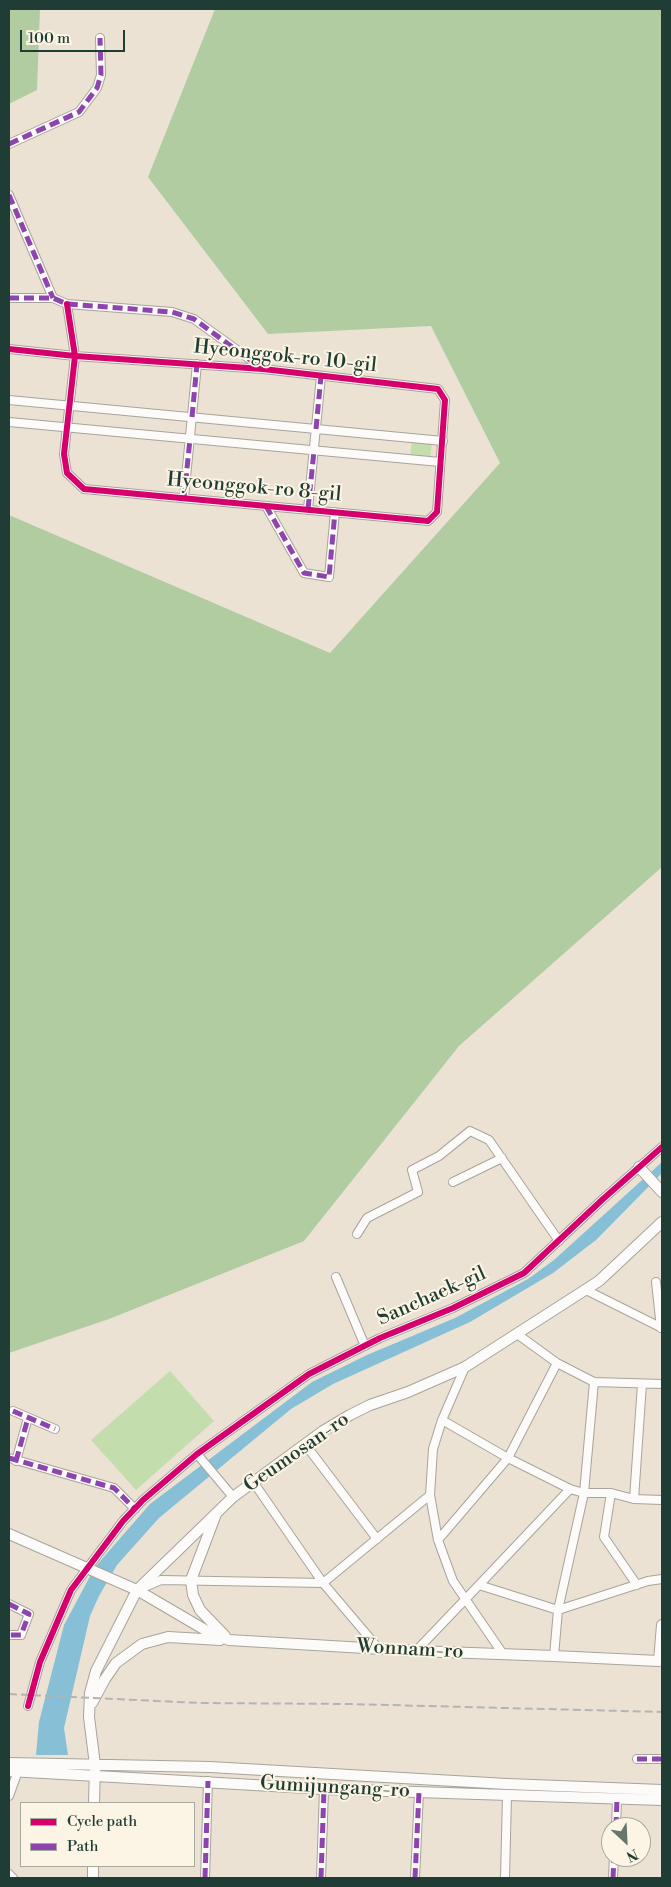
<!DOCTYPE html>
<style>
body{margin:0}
#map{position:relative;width:671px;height:1887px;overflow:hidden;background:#ece2d4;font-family:"Libre Bodoni",serif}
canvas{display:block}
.frame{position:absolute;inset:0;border:10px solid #1f3d34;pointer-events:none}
.legend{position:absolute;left:20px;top:1802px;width:175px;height:65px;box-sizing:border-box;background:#fcf5e5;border:1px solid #a4ab9e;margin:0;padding:6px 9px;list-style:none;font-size:15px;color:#1f3d34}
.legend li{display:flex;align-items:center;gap:10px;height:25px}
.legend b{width:25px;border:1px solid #a4ab9e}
.north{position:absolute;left:601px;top:1817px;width:50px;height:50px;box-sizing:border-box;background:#fcf5e5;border:1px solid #a4ab9e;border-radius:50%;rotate:155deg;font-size:14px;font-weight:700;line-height:20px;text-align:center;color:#1f3d34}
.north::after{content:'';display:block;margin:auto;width:18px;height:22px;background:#67776c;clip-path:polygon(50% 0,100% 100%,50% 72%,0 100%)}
.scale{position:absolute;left:20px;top:30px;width:105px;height:22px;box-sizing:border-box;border:2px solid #1f3d34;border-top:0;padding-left:6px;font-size:15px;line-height:18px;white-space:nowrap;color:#1f3d34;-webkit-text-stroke:4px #fcf5e5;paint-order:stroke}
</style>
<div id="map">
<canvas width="671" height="1887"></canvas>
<div class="frame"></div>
<ul class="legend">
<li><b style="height:6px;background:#d6006c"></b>Cycle path</li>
<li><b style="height:6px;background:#8e44ad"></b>Path</li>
</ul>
<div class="north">N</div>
<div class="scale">100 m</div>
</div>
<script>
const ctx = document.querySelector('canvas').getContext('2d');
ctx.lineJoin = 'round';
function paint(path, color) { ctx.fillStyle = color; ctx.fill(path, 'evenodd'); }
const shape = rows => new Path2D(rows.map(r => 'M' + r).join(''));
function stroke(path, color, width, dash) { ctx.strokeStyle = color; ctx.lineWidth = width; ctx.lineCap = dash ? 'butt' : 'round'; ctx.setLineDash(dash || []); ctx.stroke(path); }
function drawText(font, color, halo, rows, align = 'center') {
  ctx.font = font + ' "Libre Bodoni",serif'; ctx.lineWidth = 4; ctx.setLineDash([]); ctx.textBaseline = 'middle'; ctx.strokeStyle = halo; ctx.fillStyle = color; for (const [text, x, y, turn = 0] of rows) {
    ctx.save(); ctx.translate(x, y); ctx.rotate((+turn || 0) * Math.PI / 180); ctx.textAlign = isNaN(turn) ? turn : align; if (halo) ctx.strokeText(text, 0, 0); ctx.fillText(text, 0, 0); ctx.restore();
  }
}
paint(shape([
 [412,439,432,442,430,459,410,459],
 [170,1371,214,1421,136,1490,91,1440]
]), '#c3deac');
paint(shape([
 [9,9,40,9,37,90,9,104],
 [215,9,662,9,662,867,459,1046,304,1241,109,1319,9,1353,9,515,330,653,500,463,431,326,268,334,148,177]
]), '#b1cca1');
paint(shape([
 [662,1162,662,1173,596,1240,553,1273,470,1322,333,1384,291,1409,159,1518,117,1565,99,1596,90,1616,64,1728,68,1755,36,1755,39,1722,64,1625,95,1567,150,1504,312,1382,367,1355,455,1318,528,1279,554,1260]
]), '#86bfd6');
const street = shape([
 [9,144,79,112,97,88,101,75,100,38],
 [9,195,53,298],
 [9,298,53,298,67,304,172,312,194,319,262,368],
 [9,349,75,356,263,369,438,389,445,400,437,512,428,521,84,489,67,473,64,454,75,356,67,304],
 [9,400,443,441],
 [9,422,440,462],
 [184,498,197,364],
 [266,506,304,573,329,577,335,512],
 [308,509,321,376],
 [453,1182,502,1158],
 [357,1234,367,1218,418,1192,412,1170,439,1156,470,1131,489,1140,559,1241],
 [336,1277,365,1346],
 [656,1282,661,1328],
 [586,1290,662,1328],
 [517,1334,557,1363,594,1382,662,1384],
 [465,1367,442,1420,433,1449,430,1495,438,1540,453,1581,503,1654],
 [13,1411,55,1429],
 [442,1420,508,1458,570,1489,584,1493,611,1493,634,1499,662,1500],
 [305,1444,377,1539],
 [197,1454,233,1497],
 [9,1458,114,1488,135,1509],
 [16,1461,28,1418],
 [254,1483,323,1583,379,1649],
 [611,1493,604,1537,637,1585],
 [634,1499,642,1384],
 [438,1540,508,1458,557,1363],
 [479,1585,570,1489],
 [140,1589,161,1580,323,1583,430,1495],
 [9,1604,29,1614,21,1635,9,1635],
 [416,1651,479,1585,558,1610,648,1581,662,1579],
 [554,1656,558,1610,584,1493,594,1382],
 [28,1706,40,1662,71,1590,123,1521,143,1500,197,1454,309,1374,380,1338,453,1308,524,1273,603,1199,662,1147],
 [637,1759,662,1759],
 [9,1796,18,1771],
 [616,1827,617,1799],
 [9,1874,13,1878],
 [205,1878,208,1781],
 [321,1878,324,1789],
 [415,1878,419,1792],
 [505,1878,507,1796],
 [613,1878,614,1857]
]);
const secondary = shape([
 [639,1167,662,1192],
 [216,1514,191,1580,193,1595,200,1610,225,1636],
 [9,1534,137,1590,207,1631,229,1640,416,1651,554,1656,659,1661,662,1625],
 [92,1703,105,1679,116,1663,142,1644,168,1637,220,1640],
 [9,1763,210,1767,507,1784,662,1790],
 [9,1771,324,1789,662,1800],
 [94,1803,95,1765,89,1717,90,1693,96,1671,137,1590,233,1497,323,1431,350,1415,370,1405,408,1392,465,1367,599,1281,662,1222],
 [93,1878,93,1866]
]);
stroke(street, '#a7a49b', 10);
stroke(secondary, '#a7a49b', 12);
stroke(street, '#fcfbf9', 8);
stroke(secondary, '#fcfbf9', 10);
stroke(shape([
 [9,1694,200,1703,349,1704,662,1712]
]), '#b3b5b2', 2, [8, 4]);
stroke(shape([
 [9,144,79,112,97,88,101,75,100,38],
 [9,195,53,298],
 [9,298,53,298,67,304,172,312,194,319,261,368],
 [192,417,197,364],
 [316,429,321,376],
 [184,498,190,439],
 [266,506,304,573,329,577,335,512],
 [308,509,314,451],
 [13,1411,55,1429],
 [9,1458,114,1488,135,1509],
 [16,1461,28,1418],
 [9,1604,29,1614,21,1635,9,1635],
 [637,1759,662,1759],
 [616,1827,617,1799],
 [205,1878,208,1781],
 [321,1878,324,1789],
 [415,1878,419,1792],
 [613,1878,614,1857]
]), '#8e44ad', 5, [10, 5]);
stroke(shape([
 [9,349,75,356,263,369,438,389,445,400,437,512,428,521,84,489,67,473,64,454,75,356,67,304],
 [28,1706,40,1662,71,1590,123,1521,143,1500,197,1454,309,1374,380,1338,453,1308,524,1273,603,1199,662,1147]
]), '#d6006c', 6);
drawText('20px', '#1f3d34', '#fcf5e5', [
 ["Hyeonggok-ro 10-gil",285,357,6],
 ["Hyeonggok-ro 8-gil",254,488,5],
 ["Sanchaek-gil",432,1297,-24],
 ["Geumosan-ro",297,1453,-35],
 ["Wonnam-ro",410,1650,3],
 ["Gumijungang-ro",335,1788,3]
]);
</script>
